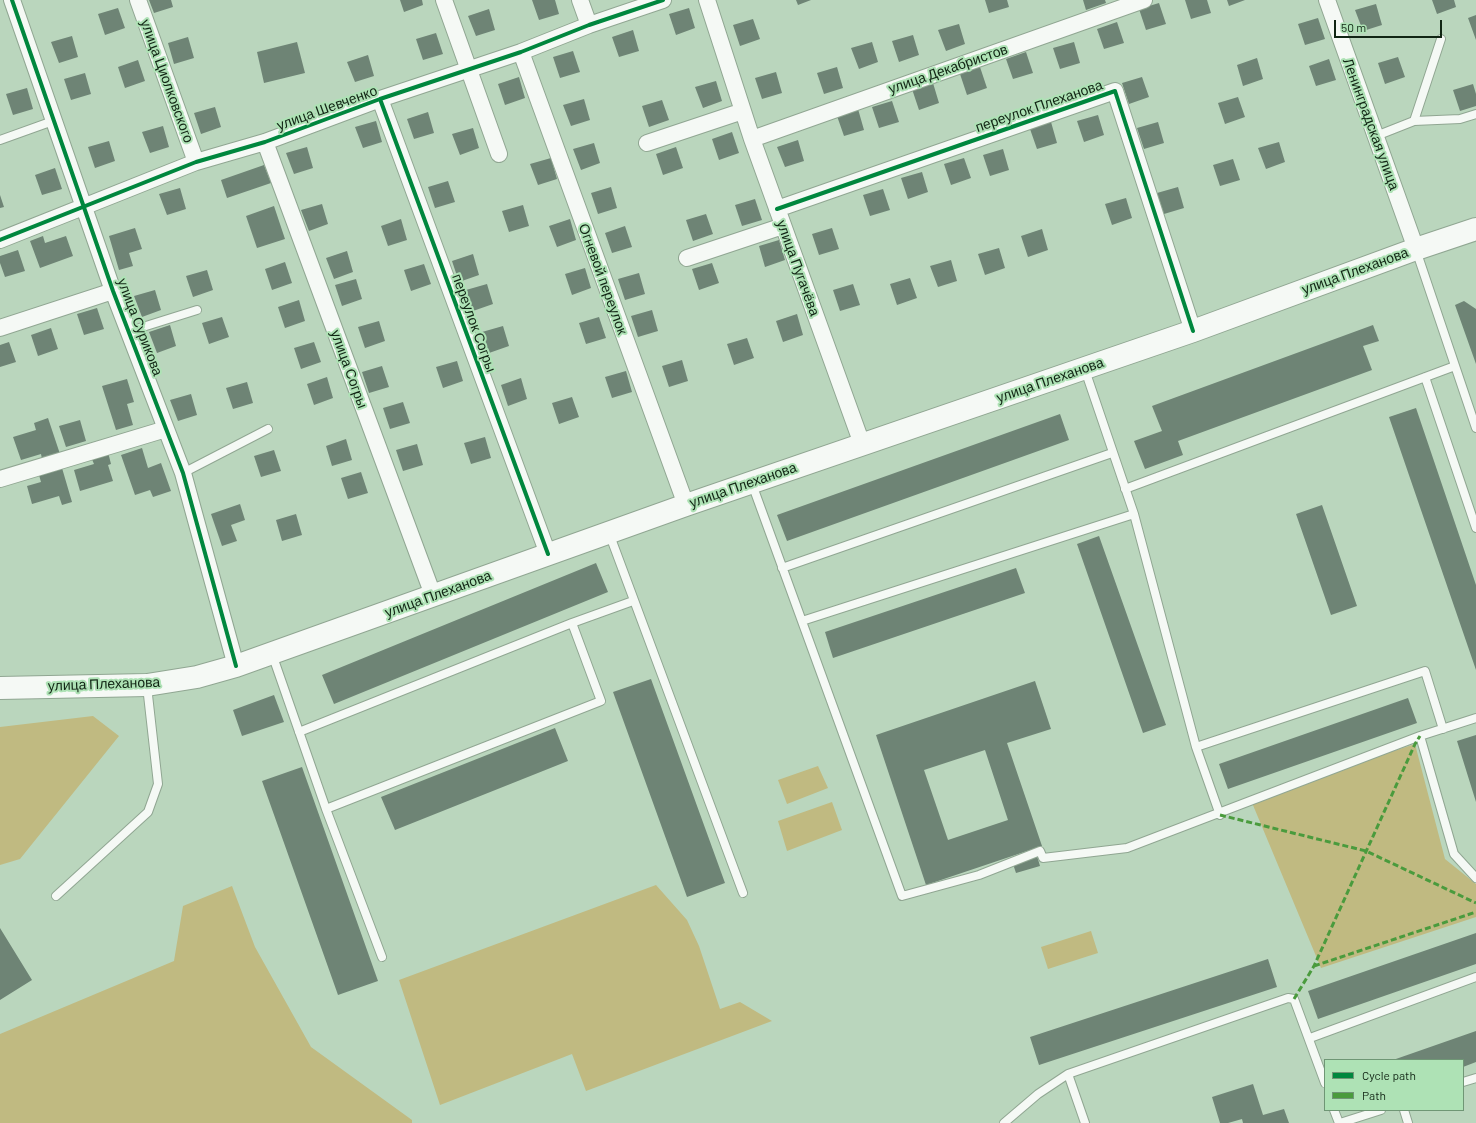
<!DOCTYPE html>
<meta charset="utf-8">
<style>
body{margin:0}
#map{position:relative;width:1476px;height:1123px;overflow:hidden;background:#bad6bd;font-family:Barlow,sans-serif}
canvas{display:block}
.legend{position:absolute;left:1324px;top:1059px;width:140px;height:52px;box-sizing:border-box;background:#aee2b5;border:1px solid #6f9675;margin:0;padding:5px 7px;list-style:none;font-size:12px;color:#112514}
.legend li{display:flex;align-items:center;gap:8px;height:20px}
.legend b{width:20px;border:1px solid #6f9675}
.scale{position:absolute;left:1334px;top:20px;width:108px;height:18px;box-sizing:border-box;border:2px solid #112514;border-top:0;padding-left:5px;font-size:12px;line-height:14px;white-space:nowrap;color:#112514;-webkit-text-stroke:3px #aee2b5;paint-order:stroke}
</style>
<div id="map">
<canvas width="1476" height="1123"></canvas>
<ul class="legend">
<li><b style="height:5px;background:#00873e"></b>Cycle path</li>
<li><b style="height:5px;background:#4a9b3d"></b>Path</li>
</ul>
<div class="scale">50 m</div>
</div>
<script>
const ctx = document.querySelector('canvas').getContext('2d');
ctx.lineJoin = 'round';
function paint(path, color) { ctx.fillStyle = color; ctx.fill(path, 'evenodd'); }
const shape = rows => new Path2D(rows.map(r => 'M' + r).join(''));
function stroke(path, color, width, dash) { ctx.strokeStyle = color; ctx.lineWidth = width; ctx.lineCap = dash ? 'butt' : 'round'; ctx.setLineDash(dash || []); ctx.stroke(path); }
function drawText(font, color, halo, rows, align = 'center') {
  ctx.font = font + ' Barlow,sans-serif'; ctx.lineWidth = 4; ctx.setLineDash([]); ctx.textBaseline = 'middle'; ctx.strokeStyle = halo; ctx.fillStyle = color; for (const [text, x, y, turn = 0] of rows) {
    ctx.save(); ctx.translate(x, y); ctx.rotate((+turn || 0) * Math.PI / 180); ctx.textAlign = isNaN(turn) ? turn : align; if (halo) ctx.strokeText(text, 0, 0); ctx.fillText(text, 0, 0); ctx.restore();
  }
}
paint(shape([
 [93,716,119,736,20,859,0,865,0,727],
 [1415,744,1445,859,1476,884,1476,917,1321,968,1250,798],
 [818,766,828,788,787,804,778,780],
 [832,802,842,830,787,851,778,821],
 [656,885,687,920,699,946,720,1009,740,1002,772,1021,586,1091,572,1054,440,1105,399,980],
 [232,886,255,947,311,1047,412,1120,412,1123,0,1123,0,1034,174,961,183,906],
 [1091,931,1098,953,1048,969,1041,947]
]), '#c0ba81');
paint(shape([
 [149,0,171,0,173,7,154,13],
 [400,0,422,0,423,5,404,12],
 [532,0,555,0,559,14,539,20],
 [796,0,811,0,798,5],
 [985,0,1007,0,1009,7,989,13],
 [1083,0,1105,0,1106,3,1086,10],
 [1185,0,1207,0,1211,13,1191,19],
 [1227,0,1245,0,1229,6],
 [1432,0,1454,0,1456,7,1437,14],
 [1159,3,1166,24,1146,30,1139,9],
 [1376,4,1382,25,1363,31,1355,10],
 [118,8,125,28,105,35,98,14],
 [689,8,695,28,676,35,669,14],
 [489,9,495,30,476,36,468,16],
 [1476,15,1476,40,1468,18],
 [1318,18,1325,39,1305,45,1298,24],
 [753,19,760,39,740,46,733,25],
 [1117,22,1124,43,1104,49,1097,29],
 [959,24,965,44,946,51,938,30],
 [633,30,639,51,619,57,612,37],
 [436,33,443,54,423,60,416,39],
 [913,35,919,55,899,62,892,41],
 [72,36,78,57,59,63,51,42],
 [188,37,194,58,174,64,168,43],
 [297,42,305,73,264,83,257,52],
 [872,42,878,62,859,69,851,48],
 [1074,42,1080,63,1060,69,1053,48],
 [573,51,580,72,560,78,553,57],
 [1026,52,1033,73,1013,79,1006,59],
 [368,55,374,76,355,82,347,62],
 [1398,57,1405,77,1385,84,1378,63],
 [1257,58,1263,79,1243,86,1237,65],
 [1329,59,1336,80,1316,86,1309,66],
 [138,60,145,81,125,88,118,67],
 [837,67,843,88,824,94,817,73],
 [980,67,987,88,967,95,960,74],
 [776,72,782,93,762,99,755,78],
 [85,73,91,94,71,100,64,79],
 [519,77,525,98,505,105,498,84],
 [1142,77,1149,97,1129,104,1122,83],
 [716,81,722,101,703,108,695,87],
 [933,83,939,103,919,110,912,89],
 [1473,84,1476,94,1476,106,1460,111,1453,90],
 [27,88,33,109,13,115,6,94],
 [1238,97,1245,117,1225,124,1218,103],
 [584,99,590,120,571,126,563,105],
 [662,100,669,120,649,127,642,106],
 [892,101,899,122,879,128,872,107],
 [215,107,221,127,201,134,194,113],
 [858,109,864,130,844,136,837,116],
 [428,112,434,133,414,139,407,119],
 [1098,115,1104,135,1084,142,1077,121],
 [376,121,382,142,363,148,355,127],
 [1051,122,1057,143,1037,149,1030,129],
 [1158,122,1164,143,1144,149,1137,128],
 [163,126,169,147,150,153,142,132],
 [473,128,479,148,460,155,452,134],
 [732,132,739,153,719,160,712,139],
 [798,140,804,161,785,167,777,147],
 [109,141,115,161,95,168,88,147],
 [1279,142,1285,162,1266,169,1258,148],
 [594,143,600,163,581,170,573,149],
 [307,147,313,168,294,174,286,153],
 [676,147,683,168,663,175,656,154],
 [1003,149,1009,170,990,176,983,155],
 [551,158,557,179,538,185,530,164],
 [964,158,971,178,951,185,944,164],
 [1233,159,1240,180,1220,186,1213,165],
 [264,165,271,183,227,198,221,180],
 [55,168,62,189,42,195,35,175],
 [922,172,928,192,908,199,901,178],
 [448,181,455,202,435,208,428,187],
 [611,187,617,208,598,214,591,193],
 [1178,187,1184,208,1164,214,1157,193],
 [180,188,186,209,167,215,159,194],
 [883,189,890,210,870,216,863,195],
 [0,195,4,207,0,208],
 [1126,198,1132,218,1112,225,1105,204],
 [755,199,762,220,742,226,735,205],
 [322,204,328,224,309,231,301,210],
 [523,205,529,226,509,232,502,211],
 [274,206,285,239,257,248,246,216],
 [706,214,713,234,693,241,686,220],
 [401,219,407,240,388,246,381,226],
 [570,219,576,240,557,247,549,226],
 [625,226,632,247,612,253,605,233],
 [135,228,142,249,129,253,133,266,119,270,109,236],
 [832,228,839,249,819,255,812,234],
 [1042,229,1048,250,1028,257,1021,236],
 [43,236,45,243,66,236,73,256,40,268,30,241],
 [779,240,785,260,765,267,759,246],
 [999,248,1005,268,985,275,978,254],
 [18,250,25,271,5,277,0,263,0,256],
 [347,251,353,272,334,279,326,258],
 [473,254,479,275,459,282,452,261],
 [951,260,957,281,938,287,930,266],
 [285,262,292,283,272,290,265,269],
 [712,263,719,283,699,290,692,269],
 [424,264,431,284,411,291,404,270],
 [585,268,591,288,572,295,565,274],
 [207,270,213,290,193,297,186,276],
 [639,273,645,294,625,300,618,279],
 [910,278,917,298,897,305,890,284],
 [356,279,362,299,342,306,335,285],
 [487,284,493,304,473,311,466,290],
 [853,284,860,305,840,311,833,290],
 [155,290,161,310,142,317,134,296],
 [299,300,305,321,285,328,278,307],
 [1464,301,1476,309,1476,364,1455,305],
 [97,308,104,329,84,335,77,314],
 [652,310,658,331,638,337,631,316],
 [797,314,803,335,783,342,776,321],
 [222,317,229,337,209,344,202,323],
 [599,317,606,338,586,344,579,323],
 [379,321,385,341,365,348,358,327],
 [170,325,176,346,157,353,149,332],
 [1373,325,1379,341,1363,346,1372,370,1178,441,1183,455,1145,469,1134,441,1162,431,1152,406],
 [503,326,509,346,489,353,482,332],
 [51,328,58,349,38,356,31,335],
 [747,338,754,358,734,365,727,344],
 [9,342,16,362,0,367,0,345],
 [314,342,321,362,301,369,294,348],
 [682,360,688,381,669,387,662,366],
 [457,361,463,381,443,388,436,367],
 [382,366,389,387,369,393,362,372],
 [626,371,632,392,612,398,605,377],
 [327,377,333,398,314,405,307,384],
 [521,378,527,399,508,406,501,385],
 [127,379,134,402,127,404,133,425,116,430,102,386],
 [247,382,253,403,233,409,226,388],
 [191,394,197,415,178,421,170,400],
 [572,397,579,417,559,424,552,403],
 [403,402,410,423,390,429,383,408],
 [1416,408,1476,585,1476,670,1389,417],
 [1060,414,1069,440,787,541,777,515],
 [48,418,60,454,42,459,41,454,21,460,13,437,36,430,34,423],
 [80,420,86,441,66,447,59,426],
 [485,437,491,458,471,464,464,443],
 [346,439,352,460,332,466,326,446],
 [417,444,423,465,403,471,396,450],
 [142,448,148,468,161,463,171,491,153,497,150,490,135,495,121,455],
 [274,450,281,471,261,477,254,456],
 [108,452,111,464,108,465,113,481,80,491,74,470,94,464,91,457],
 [62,468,72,502,62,505,59,496,32,504,27,486,41,482,39,475],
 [361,472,368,493,348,499,341,478],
 [240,504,245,520,231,525,237,541,222,546,211,514],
 [1322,505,1357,606,1331,615,1296,514],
 [296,514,302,535,282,541,276,520],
 [1099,536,1166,725,1143,733,1077,544],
 [596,563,608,592,334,704,322,675],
 [1016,568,1025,593,833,658,825,632],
 [651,679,725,883,687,897,613,692],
 [1035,681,1051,729,1007,743,1042,846,926,885,876,735],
 [985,750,1008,820,948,840,924,770],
 [274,695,284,722,242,736,233,710],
 [1408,698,1417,723,1228,789,1219,764],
 [555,728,568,761,395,830,381,797],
 [1476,735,1476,802,1457,741],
 [302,767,378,981,338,995,262,781],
 [1037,856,1040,866,1016,873,1013,864],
 [0,928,32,980,0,1000],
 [1476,933,1476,964,1318,1019,1308,991],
 [1268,959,1277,987,1039,1065,1030,1037],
 [1476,1031,1476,1062,1463,1067,1463,1060,1393,1060],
 [1253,1084,1263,1115,1284,1109,1289,1123,1243,1123,1242,1119,1228,1123,1220,1123,1212,1097]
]), '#6e8475');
const lane = shape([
 [1414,121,1441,39],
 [1376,136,1414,121,1460,119,1476,114],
 [0,140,53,121],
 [1416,250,1476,428],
 [130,331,197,310],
 [1085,370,1134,514,1196,747,1220,815],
 [1425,377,1476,528],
 [183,473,268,429],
 [752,484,902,896,979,875,1040,851,1043,858,1127,848,1420,736,1476,718],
 [1125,489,1455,366],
 [609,533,743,893],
 [782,568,1112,453],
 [802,621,1134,514],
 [272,654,326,809,382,957],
 [299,732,572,623,633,601],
 [1420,736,1454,854,1476,878],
 [1196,747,1425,671,1443,729],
 [326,809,601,701,572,623],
 [56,896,148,812,158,784,147,686],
 [1310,1038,1476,977],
 [1068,1074,1085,1123],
 [1463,1082,1476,1078],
 [1334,1110,1339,1123],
 [1404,1110,1408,1123],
 [1004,1123,1038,1094,1068,1074,1288,998,1294,999,1325,1083],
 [1340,1123,1381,1110]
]);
const street = shape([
 [12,0,113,291,183,473,236,666],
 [138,0,196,162],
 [444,0,499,154],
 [580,0,589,25],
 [707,0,752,139,862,444],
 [1327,0,1416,249],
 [521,52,686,505],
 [380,99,548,554],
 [752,139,1144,0],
 [265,142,433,595],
 [647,143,743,111],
 [777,209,1115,91,1193,331],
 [0,240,196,162,265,142,380,99,521,52,589,25,663,0],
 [687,258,783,226],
 [0,328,113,291],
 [0,479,166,429]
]);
const secondary = shape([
 [0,688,147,685,197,677,236,666,686,505,1193,331,1416,249,1476,229]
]);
stroke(lane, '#90a692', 10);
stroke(street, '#90a692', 18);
stroke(secondary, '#90a692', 24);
stroke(lane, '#f5f9f5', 8);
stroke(street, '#f5f9f5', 16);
stroke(secondary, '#f5f9f5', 22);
stroke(shape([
 [1220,815,1366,851,1476,903],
 [1314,966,1476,912],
 [1294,999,1314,966,1415,744,1420,736]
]), '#4a9b3d', 3, [6, 3]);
stroke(shape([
 [12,0,113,291,183,473,236,666],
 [380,99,548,554],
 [777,209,1115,91,1193,331],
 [0,240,196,162,265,142,380,99,521,52,589,25,663,0]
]), '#00873e', 4);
drawText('14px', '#112514', '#aee2b5', [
 ["улица Декабристов",948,69,-19],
 ["улица Циолковского",167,81,70],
 ["переулок Плеханова",1039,106,-19],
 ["улица Шевченко",327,108,-20],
 ["Ленинградская улица",1371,124,70],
 ["улица Пугачёва",798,268,70],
 ["улица Плеханова",1355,271,-20],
 ["Огневой переулок",603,279,70],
 ["переулок Согры",474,323,70],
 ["улица Сурикова",140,327,69],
 ["улица Согры",349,369,70],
 ["улица Плеханова",1050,380,-19],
 ["улица Плеханова",743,485,-19],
 ["улица Плеханова",438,594,-20],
 ["улица Плеханова",104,684,-2]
]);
</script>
